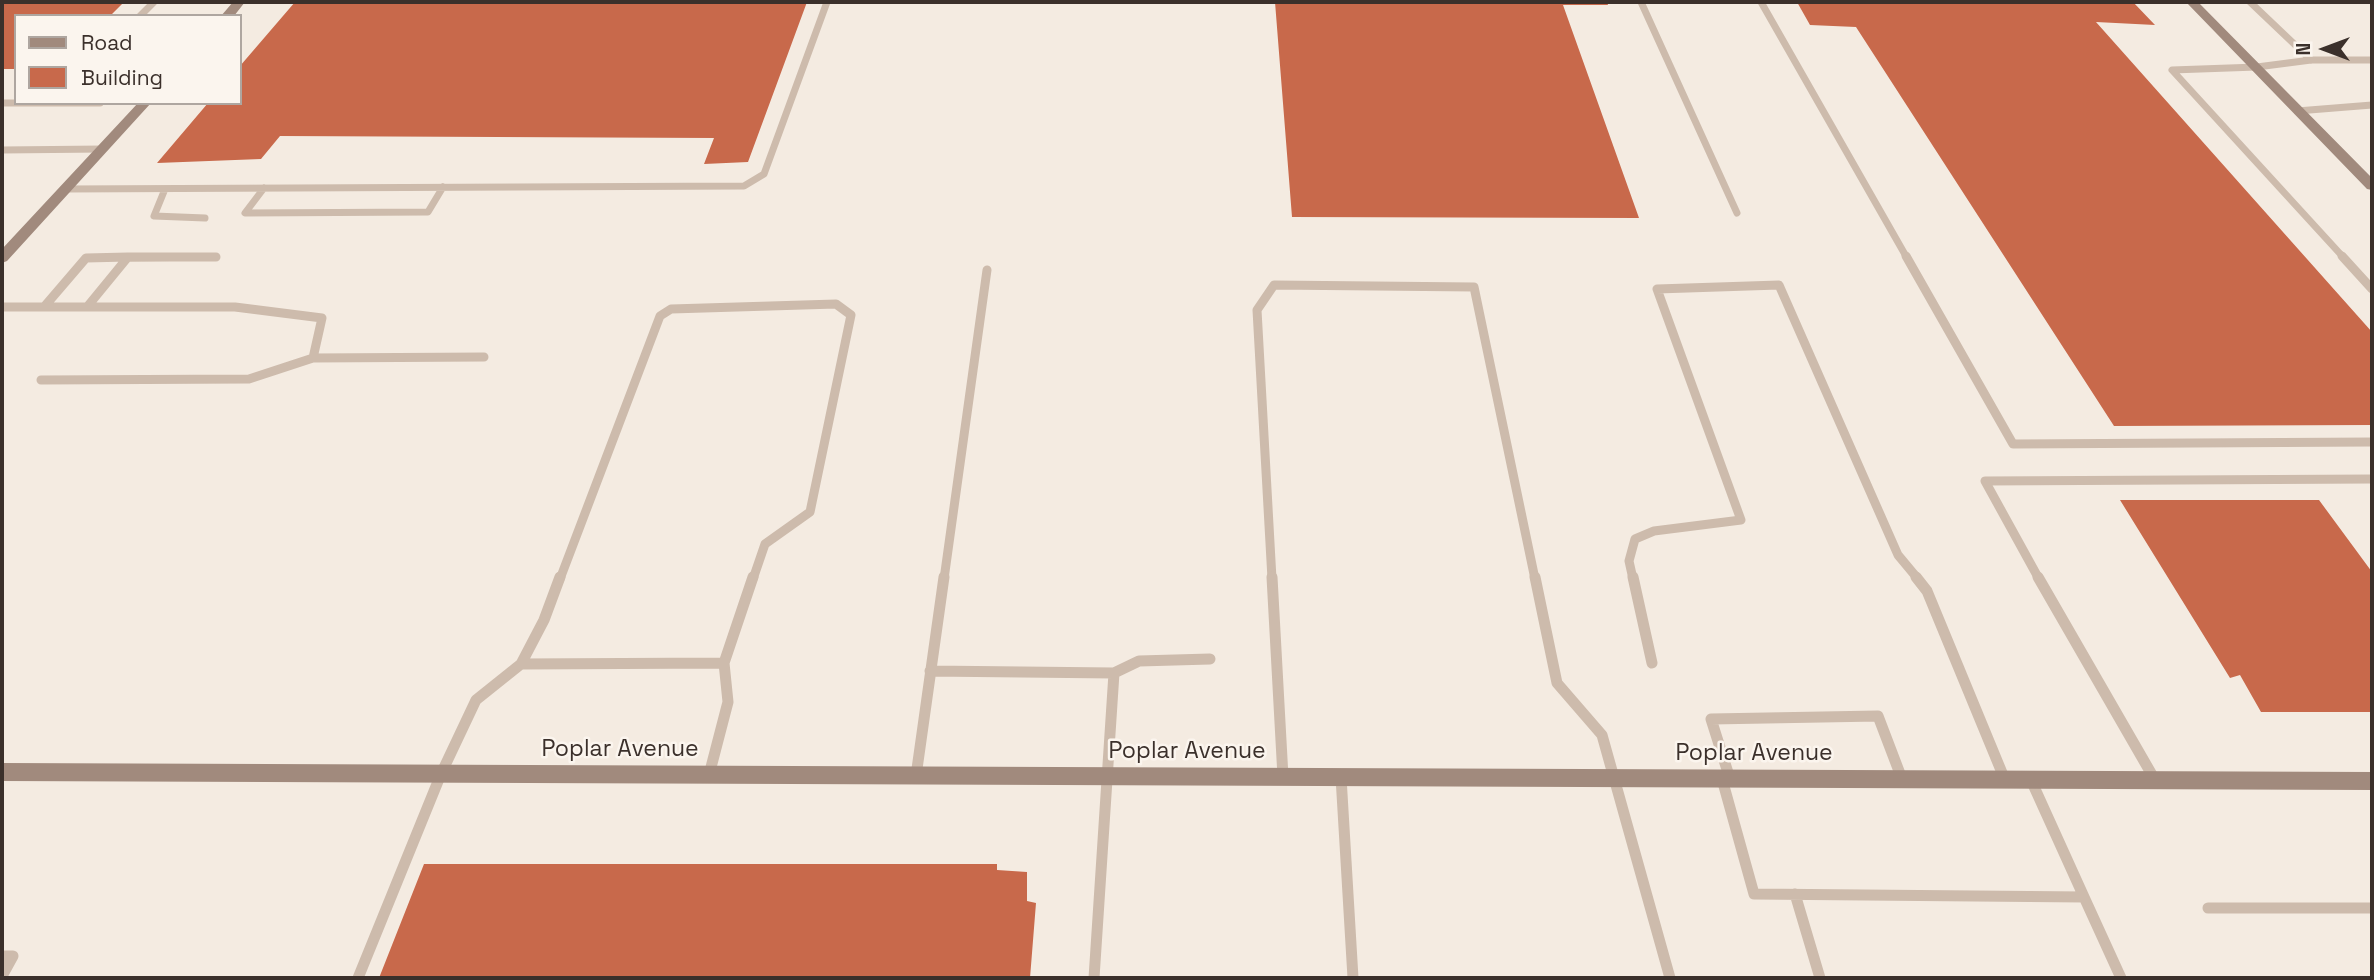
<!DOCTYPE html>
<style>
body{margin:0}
#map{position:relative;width:2374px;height:980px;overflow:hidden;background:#f4ebe1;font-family:"Space Grotesk",sans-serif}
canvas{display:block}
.frame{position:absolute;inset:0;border:4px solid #3b302b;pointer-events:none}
.legend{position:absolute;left:14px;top:14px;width:228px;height:91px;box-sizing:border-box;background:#fbf5ee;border:2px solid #aea6a0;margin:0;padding:9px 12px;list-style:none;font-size:21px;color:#3b302b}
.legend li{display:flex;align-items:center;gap:14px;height:35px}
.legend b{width:35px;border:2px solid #aea6a0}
.north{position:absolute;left:2290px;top:14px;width:70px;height:70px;-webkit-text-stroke:5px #fbf5ee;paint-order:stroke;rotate:270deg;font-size:19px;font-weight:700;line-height:28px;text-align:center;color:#3b302b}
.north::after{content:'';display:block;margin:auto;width:24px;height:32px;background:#3b302b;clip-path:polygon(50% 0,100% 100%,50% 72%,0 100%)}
</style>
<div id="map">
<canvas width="2374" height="980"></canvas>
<div class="frame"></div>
<ul class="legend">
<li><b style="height:9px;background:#a18a7d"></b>Road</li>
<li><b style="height:19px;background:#c8694b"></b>Building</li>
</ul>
<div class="north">N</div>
</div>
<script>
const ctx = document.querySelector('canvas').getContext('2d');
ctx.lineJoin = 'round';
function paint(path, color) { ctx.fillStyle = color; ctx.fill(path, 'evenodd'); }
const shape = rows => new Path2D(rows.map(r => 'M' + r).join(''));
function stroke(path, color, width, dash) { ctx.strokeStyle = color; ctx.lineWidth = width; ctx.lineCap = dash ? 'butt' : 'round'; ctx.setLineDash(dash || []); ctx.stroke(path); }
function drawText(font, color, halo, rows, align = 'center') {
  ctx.font = font + ' "Space Grotesk",sans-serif'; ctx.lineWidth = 5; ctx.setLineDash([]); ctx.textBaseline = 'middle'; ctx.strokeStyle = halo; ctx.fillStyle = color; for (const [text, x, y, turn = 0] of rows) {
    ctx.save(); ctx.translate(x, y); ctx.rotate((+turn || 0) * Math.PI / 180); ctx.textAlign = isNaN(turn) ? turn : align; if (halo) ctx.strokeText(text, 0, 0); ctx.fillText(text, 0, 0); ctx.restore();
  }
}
paint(shape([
 [2,2,124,2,110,16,16,16,16,69,2,69],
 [295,2,807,2,748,162,704,164,714,138,280,136,261,159,157,163,208,103,240,103,240,66],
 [1275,2,1607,2,1608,5,1563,5,1639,218,1292,217],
 [1797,2,2133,2,2155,25,2096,22,2372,332,2372,425,2114,426,1856,27,1810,25],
 [2120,500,2319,500,2372,572,2372,712,2261,712,2240,675,2230,678],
 [424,864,997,864,997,870,1027,872,1027,901,1036,903,1030,978,379,978]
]), '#c8694b');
stroke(shape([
 [1641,2,1737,213],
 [1761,2,1907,258],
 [2250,2,2311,60],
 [140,16,154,2],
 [2,103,16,103],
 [16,103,100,103],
 [2297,111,2372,105],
 [2,150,103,149],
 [264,188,245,213,428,212,443,187],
 [66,189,744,186,764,174,827,2],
 [165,189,154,216,205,218],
 [90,258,128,257],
 [127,258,216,257],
 [2344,258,2172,70,2257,67,2311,60,2372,60]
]), '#cdbbac', 7);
stroke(shape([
 [1906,256,2013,444,2372,442],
 [2342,256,2372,289],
 [2,307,87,307,128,257,216,257],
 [44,307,86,258,128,257],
 [87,307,235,307,322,318,313,358,484,357],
 [41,380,249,379,313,358],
 [560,579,660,316,671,309,836,304,851,315,810,512,765,544,753,579],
 [944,579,987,270],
 [1272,579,1257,310,1274,285,1474,287,1535,579],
 [1633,579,1629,561,1635,539,1654,531,1741,520,1657,289,1779,285,1898,555,1918,579],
 [2039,579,1985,481,2372,479]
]), '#cdbbac', 9);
stroke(shape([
 [1272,577,1283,777],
 [1535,577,1557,683,1602,735,1670,978],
 [1633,577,1652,663],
 [1916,577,1927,591,2005,780],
 [2038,577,2155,780],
 [724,663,753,577],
 [521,664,544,620,560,577],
 [930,671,1114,673,1094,978],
 [1114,673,1139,661,1210,659],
 [916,776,944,577],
 [1341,777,1353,978],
 [1722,779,1754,894,2084,897,2031,780],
 [1730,779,1711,719,1878,716,1902,779],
 [1795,894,1820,978],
 [2084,897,2121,978],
 [2208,908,2372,908],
 [2,956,13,956,2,976],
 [358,978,441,774,476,700,521,664,724,663,728,702,709,775]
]), '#cdbbac', 11);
paint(shape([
 [233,2,245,2,234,16,221,16,233,2],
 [2186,2,2198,2,2372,178,2372,190,2367,189,2186,2],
 [138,103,151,103,7,261,2,263,2,249,138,103],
 [2,763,2372,772,2372,790,2,781,2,763]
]), '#a18a7d');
drawText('23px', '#3b302b', '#fbf5ee', [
 ["Poplar Avenue",620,750],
 ["Poplar Avenue",1187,752],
 ["Poplar Avenue",1754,754]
]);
</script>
